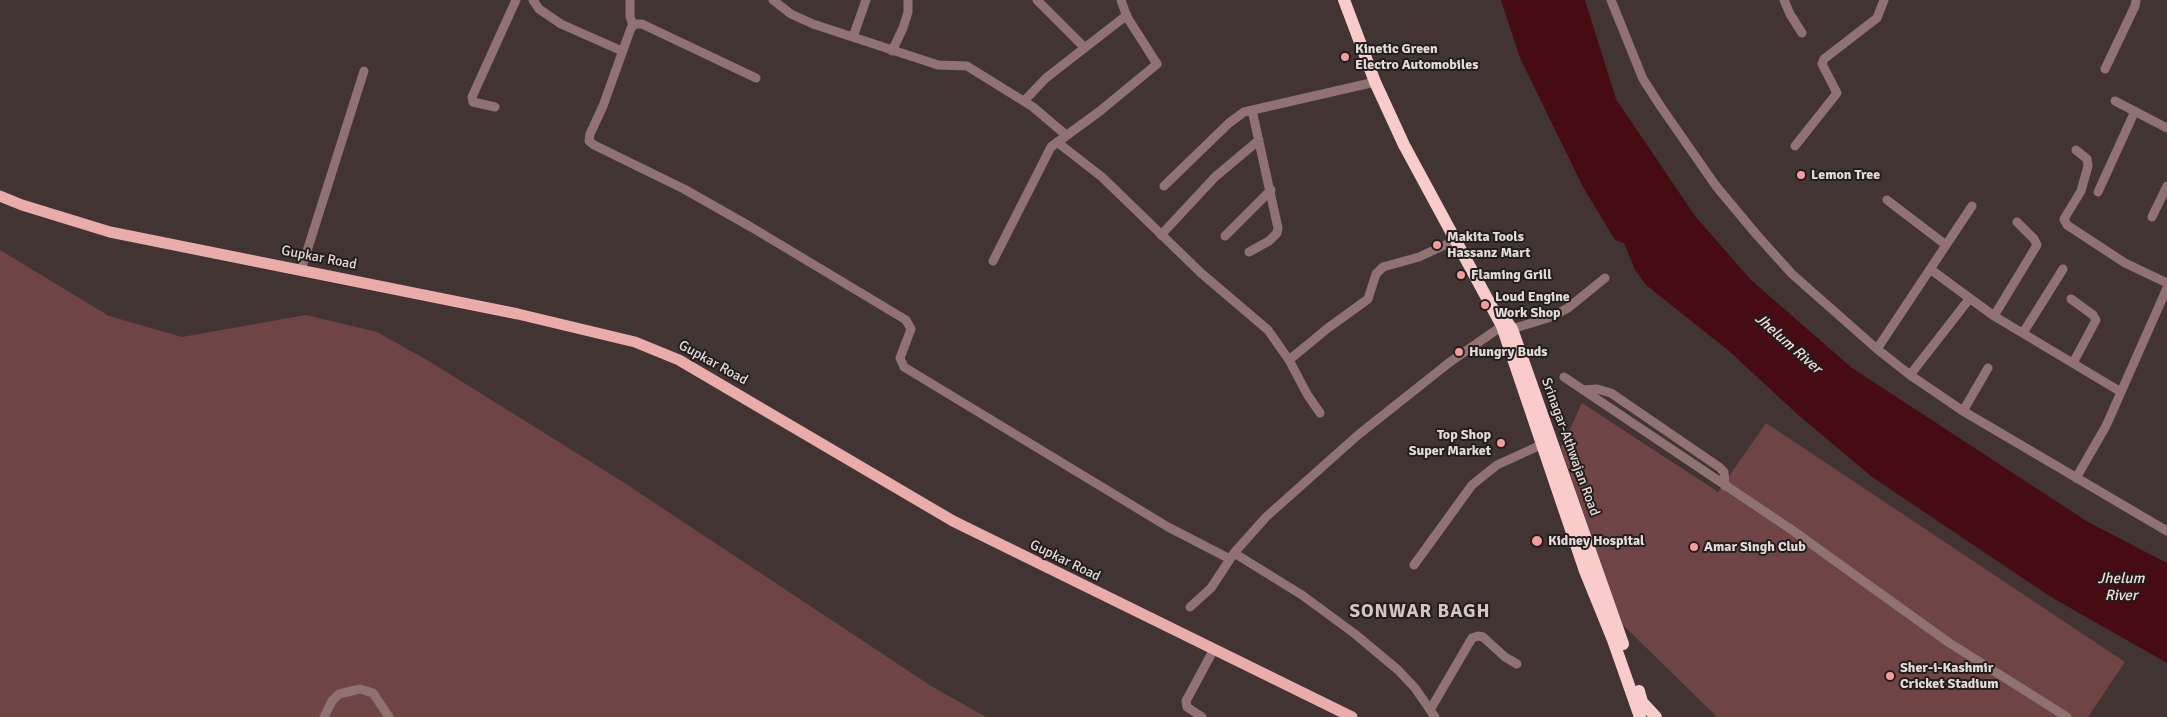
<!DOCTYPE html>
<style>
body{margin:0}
canvas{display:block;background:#413433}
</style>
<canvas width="2167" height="717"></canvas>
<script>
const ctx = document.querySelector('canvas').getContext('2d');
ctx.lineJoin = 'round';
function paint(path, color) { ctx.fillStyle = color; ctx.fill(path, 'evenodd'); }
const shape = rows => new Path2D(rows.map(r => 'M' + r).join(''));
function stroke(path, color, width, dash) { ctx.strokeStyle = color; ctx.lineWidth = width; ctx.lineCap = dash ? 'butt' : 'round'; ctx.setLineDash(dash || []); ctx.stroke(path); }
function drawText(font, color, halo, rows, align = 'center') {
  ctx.font = font + ' Signika,sans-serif'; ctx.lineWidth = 4; ctx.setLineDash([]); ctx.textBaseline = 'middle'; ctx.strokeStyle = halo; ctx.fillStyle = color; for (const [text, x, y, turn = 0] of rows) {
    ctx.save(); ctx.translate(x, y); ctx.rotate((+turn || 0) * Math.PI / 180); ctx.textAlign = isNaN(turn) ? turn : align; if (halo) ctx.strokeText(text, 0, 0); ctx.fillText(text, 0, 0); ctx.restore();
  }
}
paint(shape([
 [0,250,109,316,182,337,306,315,377,332,432,363,623,482,931,686,986,717,0,717],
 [1582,403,1718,492,1766,423,2125,662,2088,717,1717,717,1622,624,1561,448]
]), '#6f4445');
paint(shape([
 [1501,0,1585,0,1616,99,1695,216,1751,280,1852,368,2088,522,2167,563,2167,663,2051,597,1872,477,1796,413,1729,351,1646,285,1635,270,1624,243,1615,240,1583,187,1520,58]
]), '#460b13');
stroke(shape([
 [533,0,539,9,561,24,622,51],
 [630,0,630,17,633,25],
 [773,0,791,14,813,24,938,65,967,66,1033,107,1066,135],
 [1037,0,1085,48],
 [1611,0,1643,79,1661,107,1716,186,1756,234,1792,274,1877,349,1910,375,1963,411,2167,531],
 [1784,0,1790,14,1802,33],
 [853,37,866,0],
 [892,51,903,28,908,12,908,0],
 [2105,69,2135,6,2136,0],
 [756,78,642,24,635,24,631,28,603,106,590,134,589,141,594,145,684,189,751,227,906,320,911,329,900,358,904,367,1168,527,1230,559],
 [1024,101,1046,78,1127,15],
 [2115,101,2167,128],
 [495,107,473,102,472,97,516,0],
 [1057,142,1102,177,1201,273,1268,330,1289,360,1307,394,1320,413],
 [1795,146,1837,93,1822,64,1824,59,1877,18,1884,0],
 [2076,150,2087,159,2088,166,2081,191,2064,219,2067,225,2125,263,2167,283],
 [1164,186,1229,123,1244,112,1375,82],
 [2098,192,2135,111],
 [1887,200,1946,245],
 [2152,217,2167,186],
 [1161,235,1215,177,1259,140],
 [1225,236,1271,190],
 [1249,252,1269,241,1277,233,1278,228,1252,110],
 [993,261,1051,147,1100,111,1157,64,1127,17,1121,0],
 [1930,269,1994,316,2121,392],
 [301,270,364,71],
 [2071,299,2093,315,2096,320,2073,363],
 [1994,316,2037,245,2034,239,2017,222],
 [1512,329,1551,317,1568,308,1605,278],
 [2023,333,2063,269],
 [1877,349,1972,206],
 [1289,360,1328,328,1368,299,1376,274,1383,267,1419,257,1456,240],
 [1910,375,1970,298],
 [1564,377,1792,530,1948,642,2067,717],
 [1583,390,1597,389,1611,393,1719,467,1724,472,1725,486],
 [1963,411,1988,368],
 [2076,478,2106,426,2167,288],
 [1234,553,1302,595,1355,634,1398,670,1415,688,1435,717],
 [1414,565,1472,485,1497,465,1543,444],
 [1190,607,1211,588,1234,553,1266,517,1358,435,1450,362,1502,326],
 [1430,710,1472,638,1478,636,1483,637,1505,657,1517,664],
 [324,717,332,701,339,694,360,689,373,693,389,717],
 [1202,717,1187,707,1186,701,1214,649]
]), '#917272', 9);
stroke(shape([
 [0,196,22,205,110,232,518,314,635,342,679,360,953,521,1352,717]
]), '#eaabab', 11);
stroke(shape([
 [1344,0,1375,82,1404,145,1502,326,1585,571,1613,640,1640,717],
 [1502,315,1512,329,1623,644],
 [1639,691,1642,702,1656,717]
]), '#f9cbca', 12);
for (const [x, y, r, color] of [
 [1345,57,5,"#f59b9c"],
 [1801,175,5,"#f59b9c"],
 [1437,245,5,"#f59b9c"],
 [1461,275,5,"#f59b9c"],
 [1485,305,5,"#f59b9c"],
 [1459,352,5,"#f59b9c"],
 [1501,443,5,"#f59b9c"],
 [1537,541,6,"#f59b9c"],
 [1694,547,5,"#f59b9c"],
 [1890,676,5,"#f59b9c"]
]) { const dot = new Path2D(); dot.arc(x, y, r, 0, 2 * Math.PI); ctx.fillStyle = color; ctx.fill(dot); stroke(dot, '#231d1d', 2); }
drawText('bold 14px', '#e4dbdb', '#231d1d', [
 ["Kinetic Green",1355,49],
 ["Electro Automobiles",1355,65],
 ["Lemon Tree",1811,175],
 ["Makita Tools",1447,237],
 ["Hassanz Mart",1447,253],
 ["Flaming Grill",1471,275],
 ["Loud Engine",1495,297],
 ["Work Shop",1495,313],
 ["Hungry Buds",1469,352],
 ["Top Shop",1491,435,"right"],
 ["Super Market",1491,451,"right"],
 ["Kidney Hospital",1548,541],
 ["Amar Singh Club",1704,547],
 ["Sher-i-Kashmir",1900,668],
 ["Cricket Stadium",1900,684]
], 'left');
drawText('14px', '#e4dbdb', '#231d1d', [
 ["Gupkar Road",319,258,11],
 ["Gupkar Road",713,363,29],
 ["Srinagar-Athwajan Road",1570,447,70],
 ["Gupkar Road",1065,561,26]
]);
drawText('italic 15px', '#f2dddc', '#231d1d', [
 ["Jhelum River",1788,344,41],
 ["Jhelum",2121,579],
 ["River",2121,596]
]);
ctx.letterSpacing = '1px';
drawText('bold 19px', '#d5c4c3', '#231d1d', [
 ["SONWAR BAGH",1420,612]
]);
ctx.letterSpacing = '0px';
</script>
